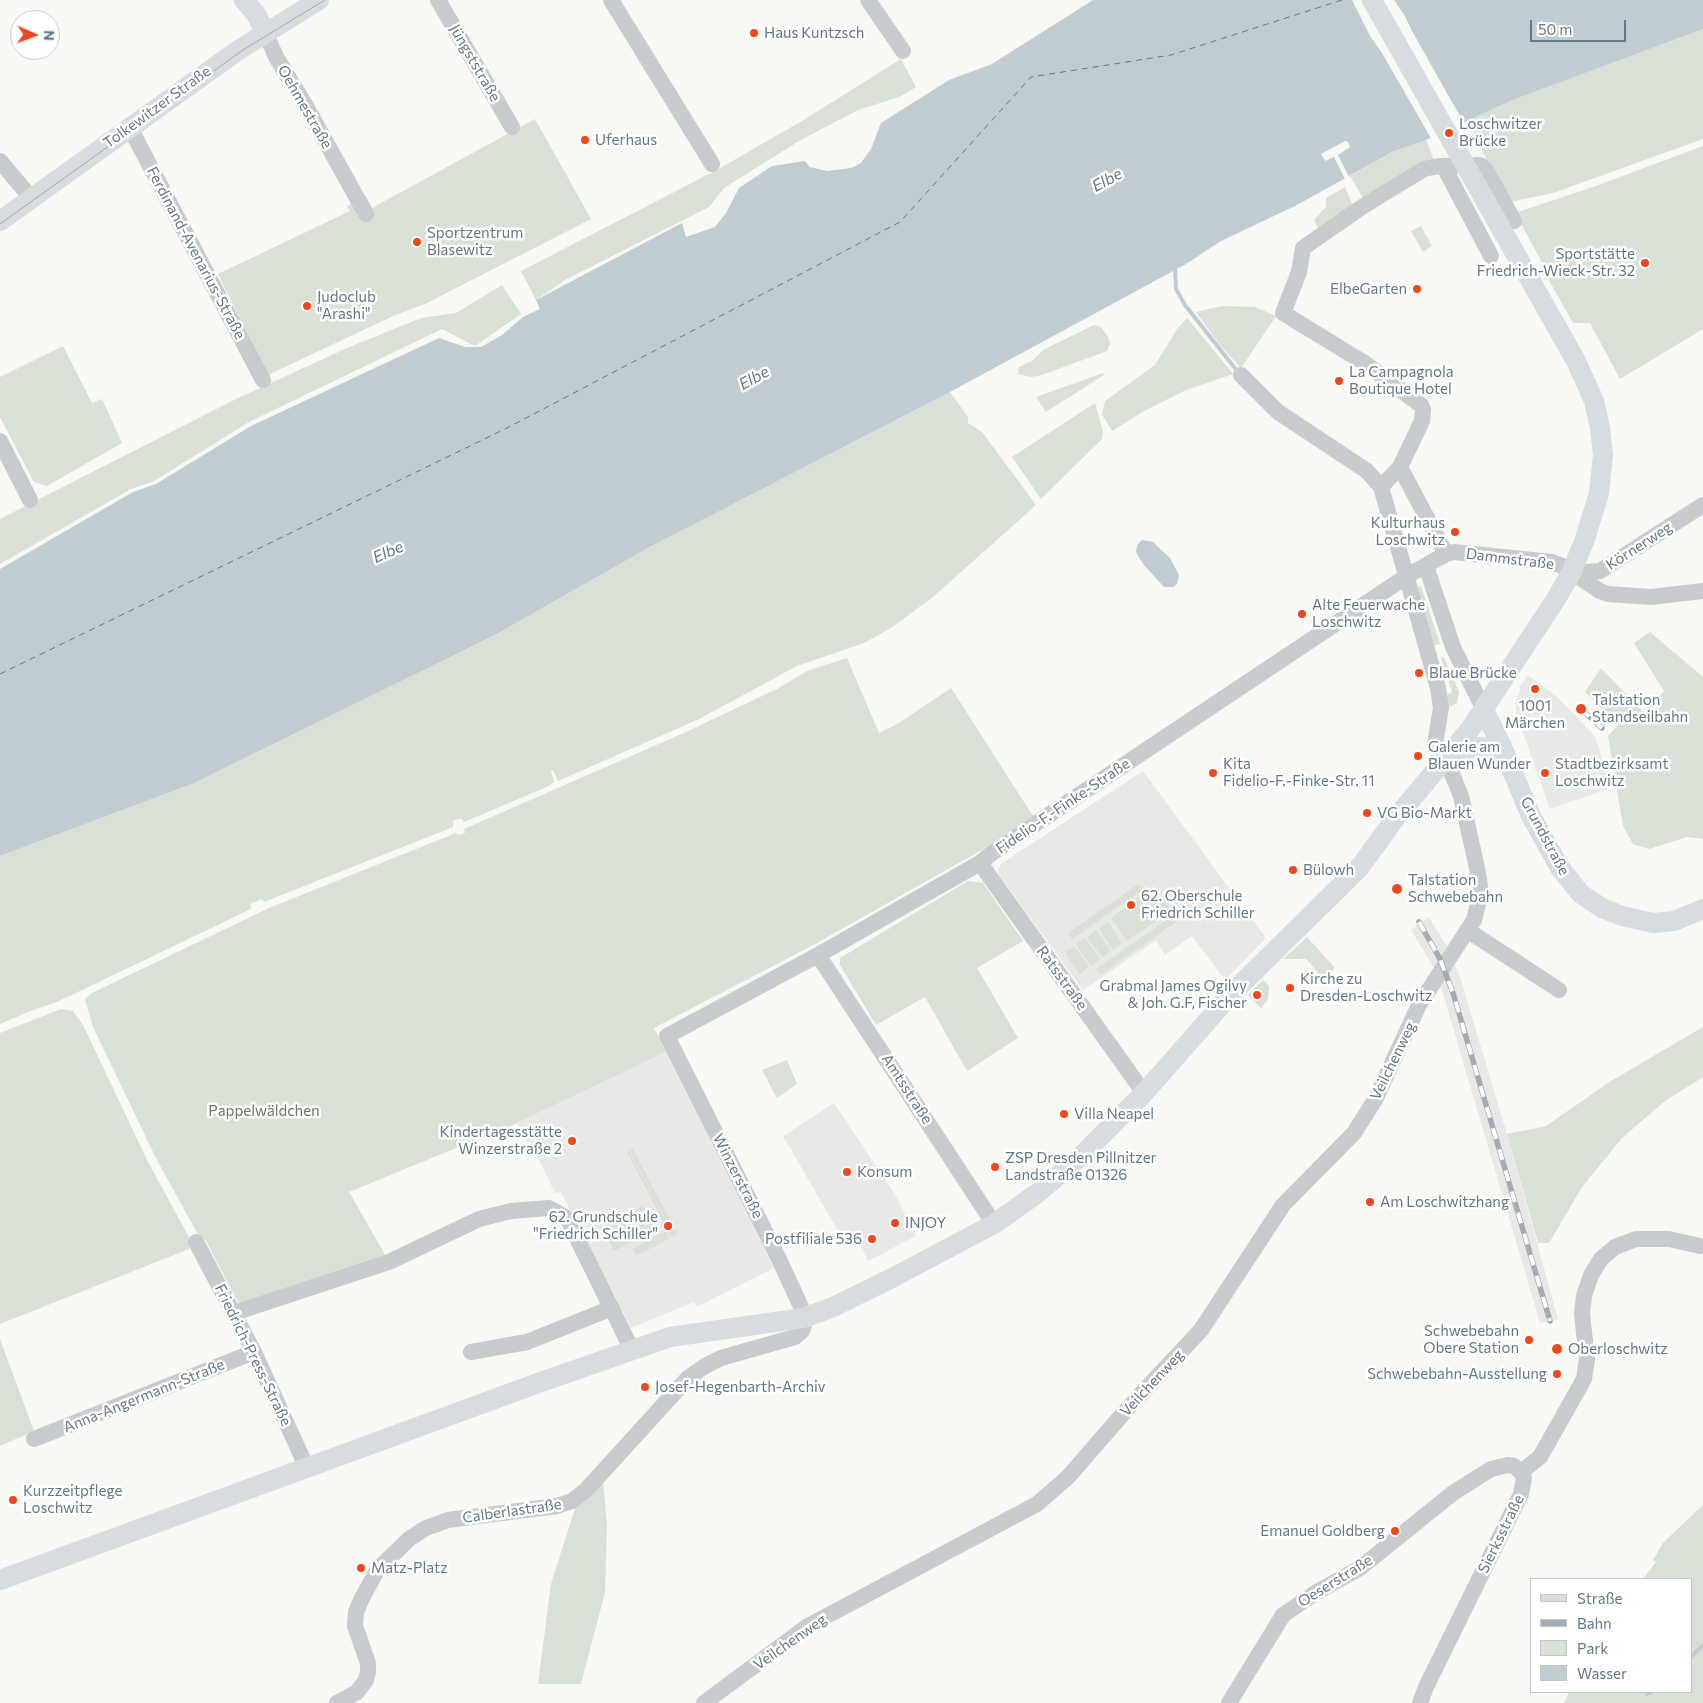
<!DOCTYPE html>
<meta charset="utf-8">
<style>
body{margin:0}
#map{position:relative;width:1703px;height:1703px;overflow:hidden;background:#f8f8f4;font-family:Commissioner,sans-serif}
canvas{display:block}
.legend{position:absolute;left:1530px;top:1578px;width:162px;height:115px;box-sizing:border-box;background:#fff;border:1px solid #c1c9cf;margin:0;padding:6px 9px;list-style:none;font-size:15px;color:#637988}
.legend li{display:flex;align-items:center;gap:10px;height:25px}
.legend b{width:25px;border:1px solid #c1c9cf}
.north{position:absolute;left:10px;top:10px;width:50px;height:50px;box-sizing:border-box;background:#fff;border:1px solid #c1c9cf;border-radius:50%;rotate:92deg;font-size:14px;font-weight:700;line-height:20px;text-align:center;color:#637988}
.north::after{content:'';display:block;margin:auto;width:18px;height:22px;background:#f44618;clip-path:polygon(50% 0,100% 100%,50% 72%,0 100%)}
.scale{position:absolute;left:1530px;top:20px;width:96px;height:22px;box-sizing:border-box;border:2px solid #637988;border-top:0;padding-left:6px;font-size:15px;line-height:18px;white-space:nowrap;color:#637988;-webkit-text-stroke:4px #fff;paint-order:stroke}
</style>
<div id="map">
<canvas width="1703" height="1703"></canvas>
<ul class="legend">
<li><b style="height:6px;background:#d6dce0"></b>Straße</li>
<li><b style="height:6px;background:#a4acb2"></b>Bahn</li>
<li><b style="height:14px;background:#d9e0d5"></b>Park</li>
<li><b style="height:14px;background:#c0ccd1"></b>Wasser</li>
</ul>
<div class="north">N</div>
<div class="scale">50 m</div>
</div>
<script>
const ctx = document.querySelector('canvas').getContext('2d');
ctx.lineJoin = 'round';
function paint(path, color) { ctx.fillStyle = color; ctx.fill(path, 'evenodd'); }
const shape = rows => new Path2D(rows.map(r => 'M' + r).join(''));
function stroke(path, color, width, dash) { ctx.strokeStyle = color; ctx.lineWidth = width; ctx.lineCap = dash ? 'butt' : 'round'; ctx.setLineDash(dash || []); ctx.stroke(path); }
function drawText(font, color, halo, rows, align = 'center') {
  ctx.font = font + ' Commissioner,sans-serif'; ctx.lineWidth = 5; ctx.setLineDash([]); ctx.textBaseline = 'middle'; ctx.strokeStyle = halo; ctx.fillStyle = color; for (const [text, x, y, turn = 0] of rows) {
    ctx.save(); ctx.translate(x, y); ctx.rotate((+turn || 0) * Math.PI / 180); ctx.textAlign = isNaN(turn) ? turn : align; if (halo) ctx.strokeText(text, 0, 0); ctx.fillText(text, 0, 0); ctx.restore();
  }
}
paint(shape([
 [1528,675,1556,696,1595,736,1611,788,1550,809,1516,713,1516,701,1521,689,1519,688],
 [1143,771,1266,938,1225,980,1192,936,1165,955,1156,940,1083,990,999,875,998,869,1002,863],
 [1429,917,1448,948,1460,977,1507,1134,1558,1319,1540,1323,1441,987,1434,968,1411,930],
 [666,1052,774,1268,697,1307,694,1302,631,1328,561,1192,555,1193,530,1142,527,1143,517,1123],
 [834,1103,894,1193,916,1236,868,1261,855,1235,844,1241,783,1136]
]), '#e8e9e7');
paint(shape([
 [1703,29,1703,139,1553,193,1510,202,1483,153,1480,140,1466,121,1511,100],
 [901,59,916,87,899,97,858,110,799,141,724,188,709,207,565,280,536,300,521,271,715,171,802,121],
 [535,119,591,219,427,303,393,316,268,375,218,274,350,211,347,206,366,196,372,208],
 [1426,140,1434,160,1365,201,1350,176,1392,152],
 [1703,146,1703,329,1620,379,1590,323,1573,323,1542,268,1544,266,1515,213,1593,187],
 [1345,187,1354,209,1319,230,1314,220,1326,207,1326,198],
 [1421,226,1432,246,1423,252,1411,231],
 [502,285,521,314,475,346,442,329,249,422,154,481,131,489,0,564,0,519,234,400,347,348,421,318,456,313],
 [1222,306,1255,307,1276,316,1241,368,1219,344,1196,312],
 [1187,318,1233,374,1186,390,1144,411,1112,431,1102,414,1105,401,1155,365,1177,329],
 [1094,325,1101,327,1108,337,1110,344,1107,351,1042,375,1031,377,1018,374,1019,367,1032,361,1043,350],
 [63,346,92,403,102,399,122,443,47,486,34,482,0,417,0,377],
 [1103,373,1104,375,1046,412,1036,397],
 [950,392,968,417,968,423,982,432,1036,505,933,597,891,628,864,643,797,666,699,719,558,781,553,770,551,771,554,782,549,786,464,822,461,818,453,821,453,827,264,902,262,899,250,904,251,909,57,1002,33,1010,0,1024,0,856,192,784,495,635,646,549],
 [1095,403,1103,432,1102,439,1041,499,1012,457],
 [1421,586,1440,644,1432,646,1415,588],
 [1650,632,1703,677,1703,839,1687,837,1649,849,1633,844,1623,826,1608,736,1618,725,1585,692,1601,668,1644,713,1664,691,1634,643],
 [1444,657,1459,692,1457,703,1448,708,1447,695,1452,692,1441,658],
 [847,658,879,733,899,723,951,688,1033,816,980,851,815,944,654,1028,666,1052,517,1123,349,1192,387,1258,239,1304,206,1241,196,1231,156,1158,93,1027,85,999,92,993,269,908,456,833,458,835,465,833,464,829,686,732,777,689,807,671],
 [968,881,983,883,1023,941,977,968,1018,1038,967,1071,925,997,876,1025,840,965,840,958],
 [1138,884,1143,890,1072,939,1068,933],
 [1155,887,1171,911,1127,941,1111,918],
 [1175,914,1179,920,1100,975,1096,969],
 [1108,922,1122,943,1113,950,1099,929],
 [1096,930,1111,951,1102,957,1087,937],
 [1307,937,1335,968,1321,982,1316,970,1306,959,1283,959],
 [1085,938,1100,959,1091,966,1076,945],
 [1074,946,1089,967,1080,974,1065,953],
 [1263,980,1269,986,1268,999,1261,1008,1248,995],
 [61,1009,73,1011,83,1025,148,1162,190,1239,189,1249,0,1324,0,1033],
 [1703,1027,1703,1077,1665,1101,1622,1138,1582,1187,1549,1243,1538,1243,1507,1134,1546,1126,1611,1081],
 [787,1060,797,1084,777,1098,762,1070],
 [633,1149,677,1234,674,1236,630,1151],
 [629,1151,674,1236,671,1237,627,1152],
 [643,1206,655,1230,614,1251,602,1227],
 [666,1231,670,1238,636,1256,632,1249],
 [0,1339,34,1431,0,1446],
 [603,1480,607,1525,605,1592,581,1684,538,1684,551,1584,576,1505],
 [1703,1505,1703,1703,1564,1703,1569,1692,1692,1692,1692,1579,1643,1579,1656,1562,1653,1560,1663,1543]
]), '#d9e0d5');
paint(shape([
 [1093,0,1703,0,1703,29,1512,100,1426,140,1392,152,1297,205,1221,241,1186,264,950,392,646,549,495,635,192,784,0,856,0,569,133,492,156,484,251,426,439,338,465,347,481,347,502,335,523,317,540,309,536,300,682,223,686,237,715,227,726,213,739,188,772,166,805,161,810,167,827,171,851,168,861,163,871,149,881,123,949,80,992,64],
 [1142,540,1153,542,1170,558,1179,575,1177,584,1173,587,1164,587,1143,564,1136,552,1137,545]
]), '#c0ccd1');
paint(shape([
 [1352,0,1394,0,1405,16,1412,31,1465,125,1432,140,1382,53,1370,36],
 [1345,141,1348,142,1350,147,1338,155,1350,179,1346,181,1334,157,1325,161,1321,154]
]), '#f8f8f4');
stroke(shape([
 [1175,265,1176,289,1185,305,1238,372],
 [1692,1656,1703,1645],
 [1647,1694,1652,1692]
]), '#c0ccd1', 4);
stroke(shape([
 [0,674,507,428,900,222,1031,77,1171,55,1342,0]
]), '#5f7b84', 1, [6, 5]);
stroke(shape([
 [438,0,512,127],
 [611,0,712,164],
 [868,0,903,51],
 [265,32,276,57,303,101,366,214],
 [129,126,263,380],
 [0,161,32,199],
 [1444,167,1491,256],
 [1241,375,1278,412,1367,471,1381,487,1400,467,1422,421,1423,409,1421,405,1363,362,1283,313,1299,272,1303,248,1362,207,1424,169,1439,166,1480,165,1486,170,1514,221],
 [0,441,30,500],
 [1400,467,1446,554],
 [1381,487,1438,688,1441,708,1435,744],
 [1426,566,1453,647,1484,710],
 [1571,573,1600,571,1703,505],
 [980,863,1144,1093],
 [1467,930,1559,990],
 [818,955,994,1224],
 [196,1242,254,1352,307,1468],
 [234,1313,389,1262,479,1219,511,1211,549,1208,567,1218,632,1350],
 [471,1352,527,1342,612,1308],
 [34,1439,254,1352],
 [1521,1472,1540,1457,1584,1379,1587,1359,1582,1314,1584,1296,1591,1275,1601,1259,1615,1247,1636,1239,1669,1239,1700,1246],
 [337,1703,357,1692,366,1680,368,1672,368,1663,355,1626,356,1612,362,1598,378,1569,409,1539,426,1528,448,1520,557,1506,572,1501,586,1490,688,1378,705,1366,721,1358,795,1337,802,1331,804,1325,802,1309,779,1259,667,1036,818,955,980,863,992,853,1407,576,1446,554,1454,552,1552,562,1562,566,1600,591,1608,594,1651,597,1703,591],
 [704,1703,808,1626,1037,1504,1068,1477,1128,1408,1201,1330,1283,1205,1354,1133,1375,1100,1419,1005,1474,920,1481,892,1477,868,1461,796,1445,757],
 [1229,1703,1283,1615,1315,1593,1360,1568,1453,1493,1491,1469,1508,1465,1514,1466,1521,1472,1524,1478,1521,1494,1426,1687,1420,1703]
]), '#c7cbce', 16);
stroke(shape([
 [244,0,256,14,265,32],
 [0,221,237,51,319,0],
 [1484,710,1503,749,1531,816,1560,868,1581,894,1602,908,1622,916,1653,923,1674,921,1703,909],
 [1452,750,1479,747,1503,749],
 [0,1580,541,1382,670,1337,803,1318,831,1308,890,1279,994,1224,1039,1192,1081,1156,1144,1093,1233,992,1360,867,1394,820,1471,728,1556,599,1571,573,1585,539,1599,493,1603,455,1600,428,1594,401,1576,361,1372,0]
]), '#d6dce0', 20);
stroke(shape([
 [0,224,243,50,325,0]
]), '#a4acb2', 1);
const rail = shape([
 [1581,709,1602,728],
 [1419,922,1440,959,1453,993,1550,1321]
]);
stroke(rail, '#a4acb2', 5.5);
stroke(rail, '#fff', 4, [11]);
for (const [x, y, r, color] of [
 [754,33,5,"#f44618"],
 [1449,133,5,"#f44618"],
 [585,140,5,"#f44618"],
 [417,242,5,"#f44618"],
 [1645,263,5,"#f44618"],
 [1417,289,5,"#f44618"],
 [307,306,5,"#f44618"],
 [1339,381,5,"#f44618"],
 [1455,532,5,"#f44618"],
 [1302,614,5,"#f44618"],
 [1419,673,5,"#f44618"],
 [1535,689,5,"#f44618"],
 [1581,709,6,"#f44618"],
 [1418,756,5,"#f44618"],
 [1213,773,5,"#f44618"],
 [1545,773,5,"#f44618"],
 [1367,813,5,"#f44618"],
 [1293,870,5,"#f44618"],
 [1397,889,6,"#f44618"],
 [1131,905,5,"#f44618"],
 [1290,988,5,"#f44618"],
 [1257,995,5,"#f44618"],
 [1064,1114,5,"#f44618"],
 [572,1141,5,"#f44618"],
 [995,1167,5,"#f44618"],
 [847,1172,5,"#f44618"],
 [1370,1202,5,"#f44618"],
 [895,1223,5,"#f44618"],
 [668,1226,5,"#f44618"],
 [872,1239,5,"#f44618"],
 [1529,1340,5,"#f44618"],
 [1557,1349,6,"#f44618"],
 [1557,1374,5,"#f44618"],
 [645,1387,5,"#f44618"],
 [13,1500,5,"#f44618"],
 [1395,1531,5,"#f44618"],
 [361,1568,5,"#f44618"]
]) { const dot = new Path2D(); dot.arc(x, y, r, 0, 2 * Math.PI); ctx.fillStyle = color; ctx.fill(dot); stroke(dot, '#fff', 2); }
drawText('15px', '#637988', '#fff', [
 ["Haus Kuntzsch",764,33],
 ["Loschwitzer",1459,124],
 ["Brücke",1459,141],
 ["Uferhaus",595,140],
 ["Sportzentrum",427,233],
 ["Blasewitz",427,250],
 ["Sportstätte",1635,254,"right"],
 ["Friedrich-Wieck-Str. 32",1635,271,"right"],
 ["ElbeGarten",1407,289,"right"],
 ["Judoclub",317,297],
 ["\"Arashi\"",317,314],
 ["La Campagnola",1349,372],
 ["Boutique Hotel",1349,389],
 ["Kulturhaus",1445,523,"right"],
 ["Loschwitz",1445,540,"right"],
 ["Alte Feuerwache",1312,605],
 ["Loschwitz",1312,622],
 ["Blaue Brücke",1429,673],
 ["Talstation",1592,700],
 ["Standseilbahn",1592,717],
 ["1001",1535,706,"center"],
 ["Märchen",1535,723,"center"],
 ["Galerie am",1428,747],
 ["Blauen Wunder",1428,764],
 ["Kita",1223,764],
 ["Fidelio-F.-Finke-Str. 11",1223,781],
 ["Stadtbezirksamt",1555,764],
 ["Loschwitz",1555,781],
 ["VG Bio-Markt",1377,813],
 ["Bülowh",1303,870],
 ["Talstation",1408,880],
 ["Schwebebahn",1408,897],
 ["62. Oberschule",1141,896],
 ["Friedrich Schiller",1141,913],
 ["Kirche zu",1300,979],
 ["Dresden-Loschwitz",1300,996],
 ["Grabmal James Ogilvy",1247,986,"right"],
 ["& Joh. G.F, Fischer",1247,1003,"right"],
 ["Villa Neapel",1074,1114],
 ["Kindertagesstätte",562,1132,"right"],
 ["Winzerstraße 2",562,1149,"right"],
 ["ZSP Dresden Pillnitzer",1005,1158],
 ["Landstraße 01326",1005,1175],
 ["Konsum",857,1172],
 ["Am Loschwitzhang",1380,1202],
 ["62. Grundschule",658,1217,"right"],
 ["\"Friedrich Schiller\"",658,1234,"right"],
 ["INJOY",905,1223],
 ["Postfiliale 536",862,1239,"right"],
 ["Schwebebahn",1519,1331,"right"],
 ["Obere Station",1519,1348,"right"],
 ["Oberloschwitz",1568,1349],
 ["Schwebebahn-Ausstellung",1547,1374,"right"],
 ["Josef-Hegenbarth-Archiv",655,1387],
 ["Kurzzeitpflege",23,1491],
 ["Loschwitz",23,1508],
 ["Emanuel Goldberg",1385,1531,"right"],
 ["Matz-Platz",371,1568]
], 'left');
drawText('15px', '#637988', '#fff', [
 ["Jüngststraße",475,63,60],
 ["Tolkewitzer Straße",157,107,-36],
 ["Oehmestraße",305,107,60],
 ["Ferdinand-Avenarius-Straße",196,253,62],
 ["Körnerweg",1639,546,-33],
 ["Dammstraße",1510,559,7],
 ["Fidelio-F.-Finke-Straße",1063,806,-34],
 ["Grundstraße",1545,836,62],
 ["Ratsstraße",1062,978,54],
 ["Veilchenweg",1393,1061,-64],
 ["Amtsstraße",907,1089,57],
 ["Winzerstraße",738,1176,63],
 ["Friedrich-Press-Straße",253,1355,64],
 ["Veilchenweg",1152,1383,-47],
 ["Anna-Angermann-Straße",144,1396,-22],
 ["Calberlastraße",512,1511,-8],
 ["Sierksstraße",1501,1534,-64],
 ["Oeserstraße",1335,1581,-32],
 ["Veilchenweg",790,1642,-35]
]);
drawText('15px', '#657a5f', '#fff', [
 ["Pappelwäldchen",264,1111]
]);
drawText('italic 16px', '#5f7b84', '#fff', [
 ["Elbe",1107,180,-29],
 ["Elbe",754,378,-29],
 ["Elbe",388,552,-24]
]);
</script>
